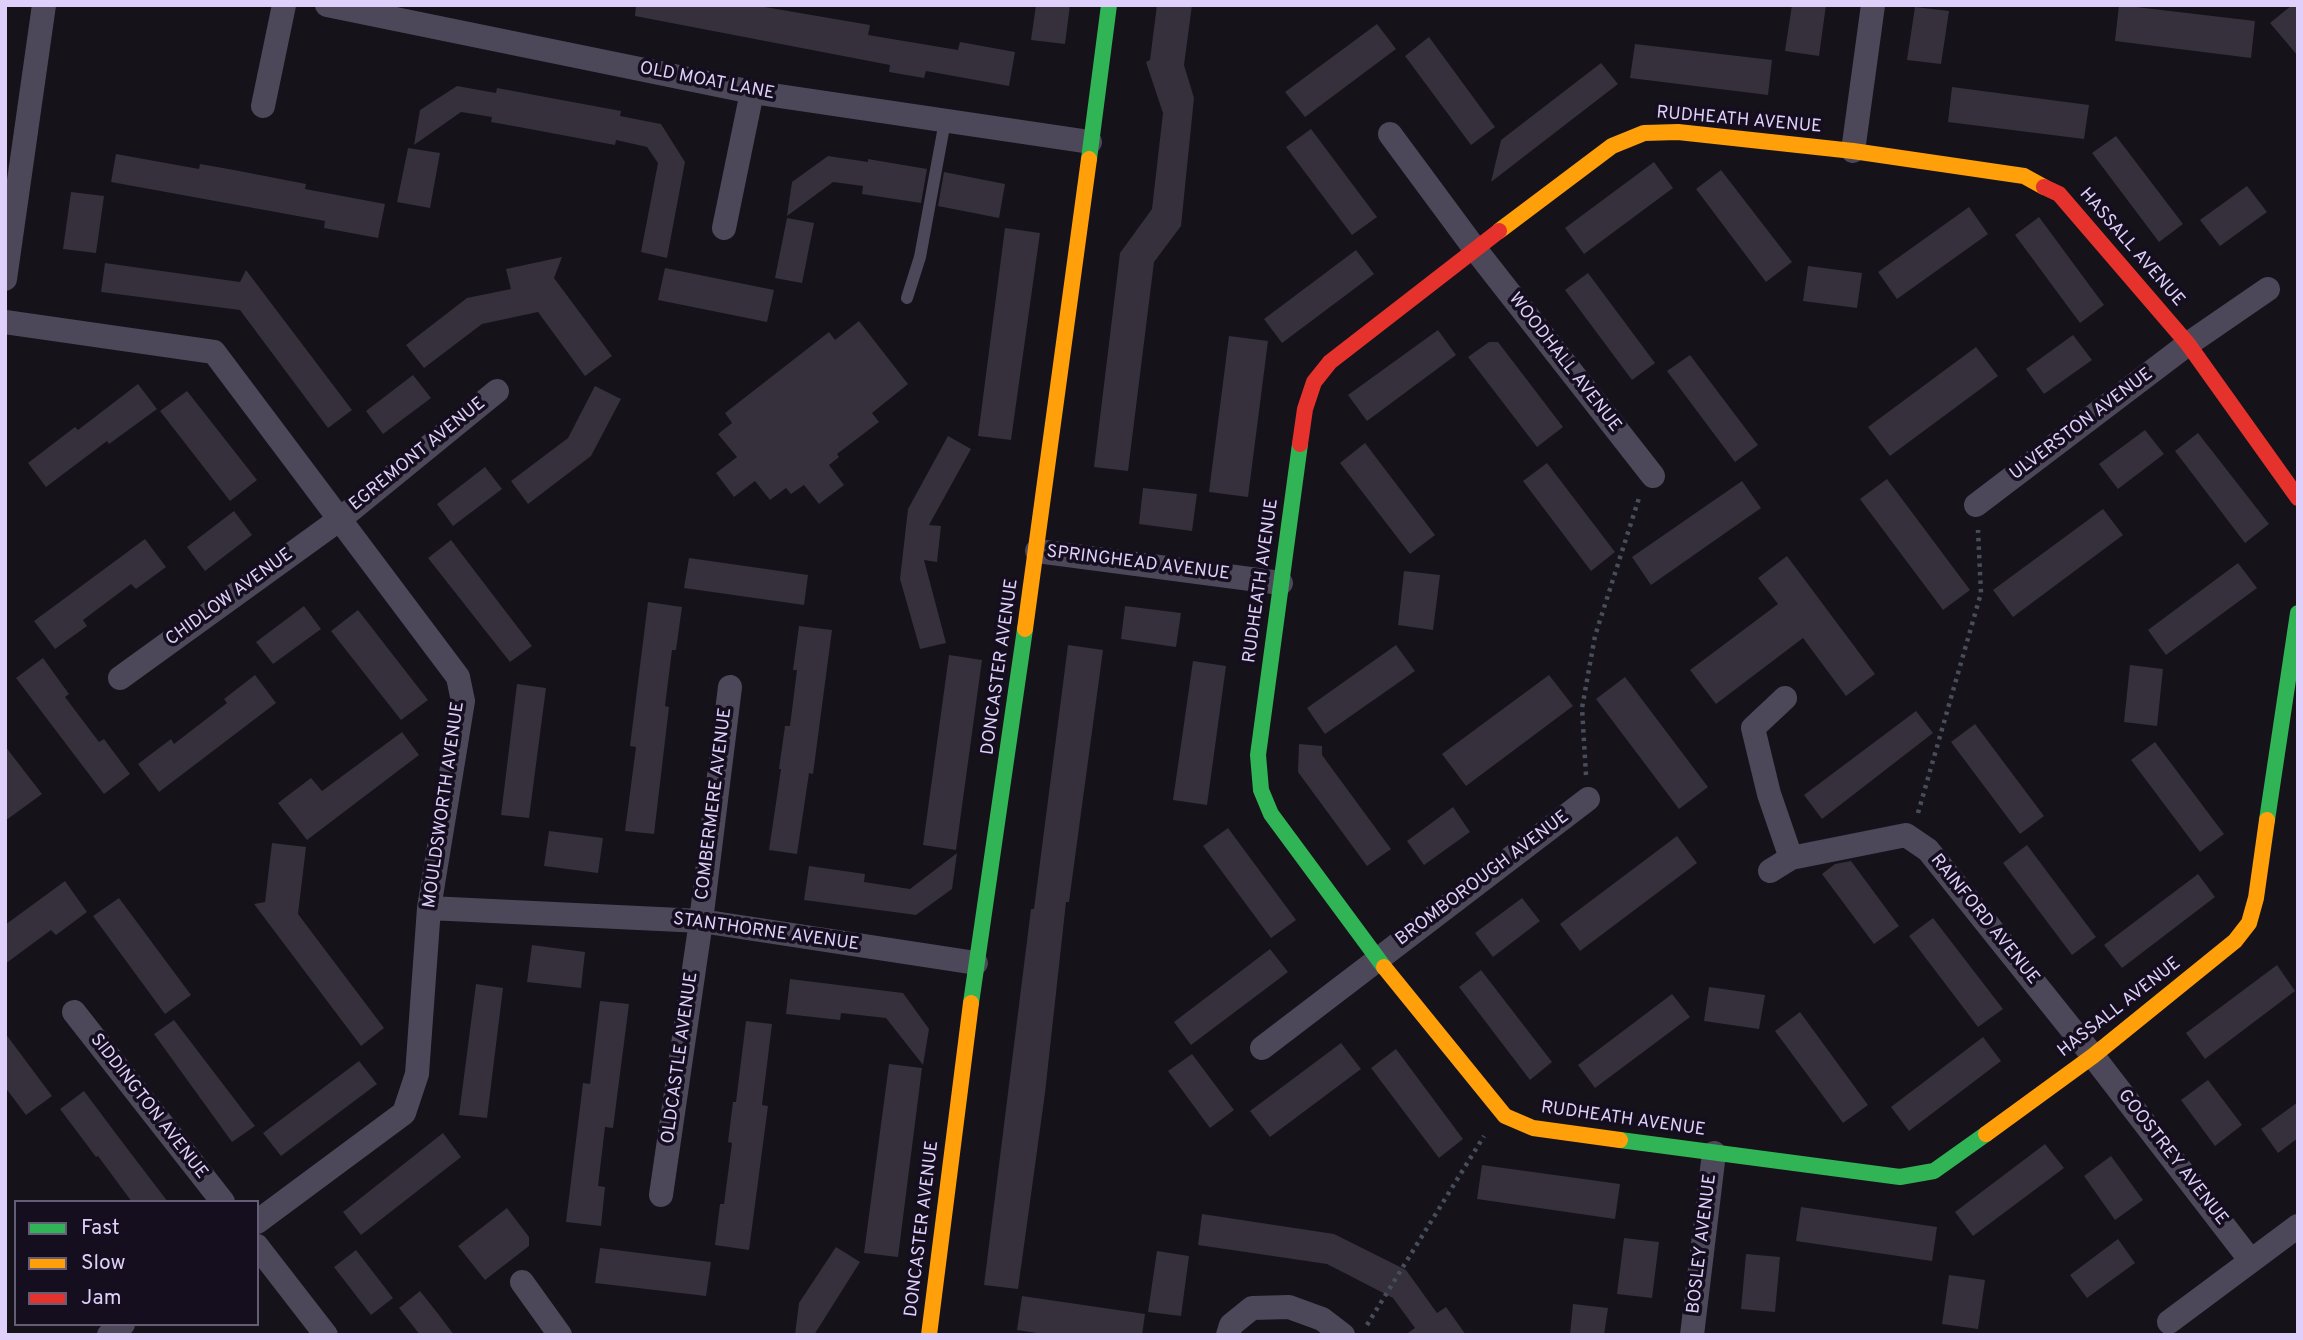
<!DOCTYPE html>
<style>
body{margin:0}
#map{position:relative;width:2303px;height:1340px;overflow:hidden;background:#15121a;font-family:Overpass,sans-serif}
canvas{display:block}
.frame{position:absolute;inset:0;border:7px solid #ded0fa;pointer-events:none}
.legend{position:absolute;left:14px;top:1200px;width:245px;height:126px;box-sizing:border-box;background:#140e1e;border:2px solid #655c76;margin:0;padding:9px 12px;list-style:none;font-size:21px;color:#ded0fa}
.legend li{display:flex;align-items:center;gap:14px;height:35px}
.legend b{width:35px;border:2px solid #655c76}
</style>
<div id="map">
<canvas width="2303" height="1340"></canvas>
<div class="frame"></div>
<ul class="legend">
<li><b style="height:9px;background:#30b455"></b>Fast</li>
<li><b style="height:9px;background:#ff9f0a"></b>Slow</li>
<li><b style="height:9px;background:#e5322d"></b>Jam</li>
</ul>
</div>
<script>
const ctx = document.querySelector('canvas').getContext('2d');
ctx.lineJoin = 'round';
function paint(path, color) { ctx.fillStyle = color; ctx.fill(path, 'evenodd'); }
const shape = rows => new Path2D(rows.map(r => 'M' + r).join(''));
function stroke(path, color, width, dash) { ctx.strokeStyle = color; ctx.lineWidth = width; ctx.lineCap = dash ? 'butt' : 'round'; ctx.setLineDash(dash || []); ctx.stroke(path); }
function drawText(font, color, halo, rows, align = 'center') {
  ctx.font = font + ' Overpass,sans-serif'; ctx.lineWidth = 7; ctx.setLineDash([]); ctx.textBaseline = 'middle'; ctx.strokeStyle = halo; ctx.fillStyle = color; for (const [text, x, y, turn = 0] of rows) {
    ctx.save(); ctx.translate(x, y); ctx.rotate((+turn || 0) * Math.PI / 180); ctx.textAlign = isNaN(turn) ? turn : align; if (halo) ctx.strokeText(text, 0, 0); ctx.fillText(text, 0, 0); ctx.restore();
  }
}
paint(shape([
 [636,5,753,5,870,25,868,35,958,50,960,42,1015,52,1009,86,926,71,924,78,889,72,890,65,635,16],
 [1036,5,1070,5,1065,44,1031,40],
 [1157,5,1192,5,1184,65,1194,98,1181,226,1154,262,1128,471,1094,467,1120,253,1152,209,1163,113,1146,62,1150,60],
 [1792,5,1826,5,1819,56,1785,51],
 [2119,5,2255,21,2251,58,2115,41],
 [2292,5,2298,5,2298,56,2270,23],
 [1915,7,1949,11,1941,64,1907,60],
 [1377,24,1396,49,1305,117,1285,92],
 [1429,37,1495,127,1471,145,1405,56],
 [1635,44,1772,60,1768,95,1630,78],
 [1601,63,1618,84,1491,182,1501,140],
 [457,86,496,93,497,88,621,111,620,116,661,124,685,162,667,258,641,252,658,163,647,147,616,140,615,145,519,127,491,122,492,117,461,112,414,145,420,110],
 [1952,87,2089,105,2084,139,1948,122],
 [1311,129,1377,217,1352,235,1286,147],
 [2116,136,2183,224,2159,242,2092,153],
 [408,148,440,153,430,208,397,202],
 [116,154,199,169,200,164,234,170,306,184,305,189,385,204,378,238,324,228,325,221,111,182],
 [828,156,868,162,868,159,927,169,921,203,862,194,863,186,833,182,787,216,792,182],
 [1654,162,1673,188,1584,254,1565,228],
 [1721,170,1792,262,1766,282,1696,189],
 [944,172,1005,184,999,218,938,206],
 [2247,186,2267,212,2220,246,2200,220],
 [71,192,104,196,96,253,63,249],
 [1969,207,1988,234,1897,299,1878,272],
 [2039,217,2104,305,2080,323,2015,235],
 [787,218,814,223,802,283,775,278],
 [1005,228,1040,233,1011,440,978,436],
 [1356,250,1374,274,1282,343,1264,319],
 [562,257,554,278,612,356,585,376,538,312,482,324,424,368,406,345,467,298,511,289,506,269],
 [105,263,240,282,246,270,352,410,328,428,240,310,101,292],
 [1808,266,1862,273,1857,308,1803,301],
 [665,268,774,290,767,322,658,300],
 [1588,273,1655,363,1632,380,1565,290],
 [859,321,908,384,872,413,879,422,837,454,839,457,829,465,844,485,819,504,804,485,791,494,786,488,770,500,755,481,734,497,716,473,737,457,718,434,732,423,725,413,829,332,835,340],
 [1438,330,1456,355,1367,421,1348,395],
 [2073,335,2092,360,2044,394,2026,369],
 [1229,336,1268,341,1248,497,1209,492],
 [1489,342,1498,342,1563,427,1537,447,1468,357],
 [1976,347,1998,376,1890,456,1868,427],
 [1690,355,1758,445,1735,462,1667,371],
 [413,375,431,398,383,434,366,411],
 [138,384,157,409,109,444,107,441,46,487,28,463,75,427,78,430],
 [595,386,621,399,591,456,528,504,511,481,568,438],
 [187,391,257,480,230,501,160,411],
 [2145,430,2164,454,2118,489,2099,464],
 [2198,433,2269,524,2245,543,2175,451],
 [948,436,971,449,929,525,941,526,937,562,924,560,946,643,920,649,900,579,908,509],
 [1365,443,1435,535,1410,554,1340,463],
 [1547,463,1615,552,1591,571,1523,481],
 [485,467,502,489,453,526,437,504],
 [1887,479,1970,590,1943,610,1860,499],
 [1742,481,1761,508,1651,585,1632,557],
 [1143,488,1197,494,1192,531,1139,524],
 [2103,509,2123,535,2013,617,1993,590],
 [234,511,252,535,205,571,187,547],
 [145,539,166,567,136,589,131,584,83,620,87,626,55,649,34,621],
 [451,540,532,646,510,662,428,558],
 [1787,556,1875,674,1846,696,1803,638,1716,704,1690,670,1778,604,1758,578],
 [689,558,808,575,804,605,684,588],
 [2238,563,2257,588,2166,655,2148,630],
 [1404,571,1440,575,1433,630,1398,625],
 [648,602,682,607,676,650,672,650,665,706,669,707,654,834,625,831,636,747,630,746],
 [304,606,321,629,273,664,256,642],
 [1125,606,1181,613,1176,647,1121,639],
 [358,610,428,700,401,720,331,631],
 [799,626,832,630,813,774,809,773,797,854,769,850,781,769,779,769,785,726,790,726,797,670,793,670],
 [1068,645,1103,650,1069,902,1066,902,1045,1093,1018,1289,984,1285,1031,909,1034,909],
 [1396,645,1415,671,1325,734,1307,708],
 [949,655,982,660,956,850,923,845],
 [43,658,69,694,65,697,99,742,104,739,130,774,104,794,16,678],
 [1193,661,1226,666,1207,805,1173,800],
 [2130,665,2163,669,2157,726,2124,722],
 [255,675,276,703,159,792,138,764,171,739,174,744,227,703,224,699],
 [1549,675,1573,706,1466,786,1442,754],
 [1625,677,1708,787,1679,809,1596,699],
 [517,684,546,688,529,818,501,815],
 [1916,711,1933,733,1822,819,1804,795],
 [1975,724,2044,816,2020,834,1951,742],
 [402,732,419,755,307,840,278,803,311,778,322,791],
 [2155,742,2224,834,2200,852,2131,760],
 [1299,744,1322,746,1322,755,1391,849,1367,866,1298,772],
 [5,746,42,794,5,821],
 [1453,807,1470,832,1424,865,1407,841],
 [1228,828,1296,920,1271,938,1203,846],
 [549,831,603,838,598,873,544,866],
 [1677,836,1697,863,1580,951,1560,924],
 [272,843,306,847,298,914,384,1028,361,1046,254,904,265,902],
 [2027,845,2096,937,2072,955,2003,863],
 [957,853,952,889,916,915,804,900,809,866,865,874,864,882,910,889],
 [1851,861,1899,926,1874,944,1822,874,1835,864],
 [2198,874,2215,897,2122,968,2104,945],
 [65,881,87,912,56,935,51,930,5,964,5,925],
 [119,898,191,995,165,1014,93,916],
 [1522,898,1540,921,1493,957,1475,933],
 [1933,918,2003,1009,1978,1027,1909,936],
 [532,945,585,952,581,988,527,982],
 [1270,949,1288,972,1191,1045,1174,1022],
 [2277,965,2295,991,2205,1059,2186,1033],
 [1481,970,1552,1062,1530,1080,1459,987],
 [790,979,903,993,929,1029,923,1065,886,1018,841,1013,840,1020,786,1014],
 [476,984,503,988,487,1118,459,1115],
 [1709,987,1765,995,1759,1029,1704,1021],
 [1672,994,1690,1017,1595,1088,1578,1065],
 [600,1001,629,1004,613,1128,605,1127,598,1186,605,1187,601,1226,566,1222,583,1083,590,1084],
 [1800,1012,1868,1105,1843,1123,1775,1031],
 [174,1020,255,1126,232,1142,154,1034],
 [746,1021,772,1024,762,1105,768,1106,749,1250,715,1245,720,1204,724,1204,732,1143,728,1142,733,1102,736,1102],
 [5,1033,52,1096,26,1115,5,1087],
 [1983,1037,2001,1061,1909,1131,1891,1107],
 [1341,1043,1361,1069,1270,1137,1250,1111],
 [1396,1049,1463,1139,1439,1158,1371,1068],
 [1192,1054,1234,1110,1210,1128,1168,1071],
 [359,1061,377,1084,281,1156,263,1133],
 [889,1064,922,1068,898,1257,864,1253],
 [2208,1080,2242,1125,2215,1146,2181,1100],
 [84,1091,126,1147,168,1202,132,1202,98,1156,96,1157,60,1109],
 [2298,1102,2298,1138,2278,1153,2261,1129],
 [443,1133,461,1157,361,1235,343,1212],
 [2045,1144,2064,1168,1973,1236,1955,1212],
 [2111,1156,2143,1200,2115,1220,2084,1176],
 [1482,1165,1620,1184,1615,1219,1477,1199],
 [1801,1207,1937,1227,1932,1261,1796,1241],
 [507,1208,529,1237,529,1246,485,1280,458,1246],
 [1202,1214,1334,1234,1406,1270,1437,1313,1446,1307,1466,1335,1405,1335,1415,1328,1393,1298,1327,1264,1198,1245],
 [1624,1238,1659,1242,1652,1298,1617,1294],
 [2118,1239,2135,1263,2087,1298,2070,1275],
 [836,1247,860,1262,814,1335,795,1335,799,1303],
 [600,1248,711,1262,706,1296,595,1283],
 [356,1250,393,1298,371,1315,334,1267],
 [1157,1251,1189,1256,1181,1316,1148,1312],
 [1746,1254,1780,1257,1775,1312,1741,1309],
 [1949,1275,1985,1280,1978,1329,1942,1324],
 [420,1291,439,1315,454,1335,420,1335,399,1308],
 [1022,1296,1145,1314,1142,1335,1050,1335,1017,1330],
 [1573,1304,1608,1308,1604,1335,1570,1335]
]), '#35303c');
stroke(shape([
 [1586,775,1582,708,1595,636,1639,498],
 [1918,813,1981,593,1978,530],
 [1367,1325,1484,1136]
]), '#474e5b', 4.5, [3.5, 5]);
stroke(shape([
 [907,298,920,257,945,121]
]), '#4c485a', 12);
stroke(shape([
 [327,5,752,92,1090,142],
 [263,106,284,5],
 [1390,134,1475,249,1653,476],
 [1853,151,1873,5],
 [724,228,752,92],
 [5,279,44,5],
 [5,322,214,352,458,677,463,701,429,908,417,1074,404,1113,257,1222],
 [1976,505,2188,344,2268,289],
 [1037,551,1281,583],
 [120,678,340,519,497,391],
 [1785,698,1753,728,1769,794,1791,858],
 [1770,871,1791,858,1906,835,1928,850,2093,1056,2251,1261],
 [429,908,701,921,976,963],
 [74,1012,223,1202],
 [1262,1048,1588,799],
 [661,1195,701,921,730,687],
 [257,1246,326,1335],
 [522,1282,560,1335],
 [2169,1322,2298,1226],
 [109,1335,123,1324],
 [1228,1335,1231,1325,1252,1308,1289,1307,1322,1319,1343,1335],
 [1692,1335,1714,1153]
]), '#4c485a', 24);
stroke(shape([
 [1089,159,1109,5],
 [1300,444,1258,755,1261,790,1271,814,1384,967],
 [2267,820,2298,613],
 [971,1003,1025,629],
 [1620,1140,1900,1177,1934,1171,1986,1134]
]), '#30b455', 16);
stroke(shape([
 [1499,231,1612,146,1644,133,1678,132,1853,151,2024,176,2044,187],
 [1025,629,1089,159],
 [1384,967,1505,1116,1533,1128,1620,1140],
 [1986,1134,2093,1056,2235,941,2249,923,2256,898,2267,820],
 [929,1335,971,1003]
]), '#ff9f0a', 16);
stroke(shape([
 [2044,187,2059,194,2188,344,2298,498],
 [1300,444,1305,409,1314,382,1330,362,1499,231]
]), '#e5322d', 16);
drawText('18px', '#ded0fa', '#140e1e', [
 ["OLD MOAT LANE",707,82,11],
 ["RUDHEATH AVENUE",1739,121,5],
 ["HASSALL AVENUE",2131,248,49],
 ["WOODHALL AVENUE",1564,363,52],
 ["ULVERSTON AVENUE",2082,425,-37],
 ["EGREMONT AVENUE",418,455,-39],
 ["SPRINGHEAD AVENUE",1138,564,7],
 ["RUDHEATH AVENUE",1262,581,-82],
 ["CHIDLOW AVENUE",230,598,-36],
 ["DONCASTER AVENUE",1001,667,-82],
 ["COMBERMERE AVENUE",715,804,-83],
 ["MOULDSWORTH AVENUE",445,805,-82],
 ["BROMBOROUGH AVENUE",1483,879,-37],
 ["RAINFORD AVENUE",1984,920,51],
 ["STANTHORNE AVENUE",766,933,8],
 ["HASSALL AVENUE",2120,1008,-38],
 ["OLDCASTLE AVENUE",681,1058,-82],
 ["SIDDINGTON AVENUE",148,1107,52],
 ["RUDHEATH AVENUE",1623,1120,8],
 ["GOOSTREY AVENUE",2172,1158,52],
 ["DONCASTER AVENUE",923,1229,-83],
 ["BOSLEY AVENUE",1703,1244,-83]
]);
</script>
